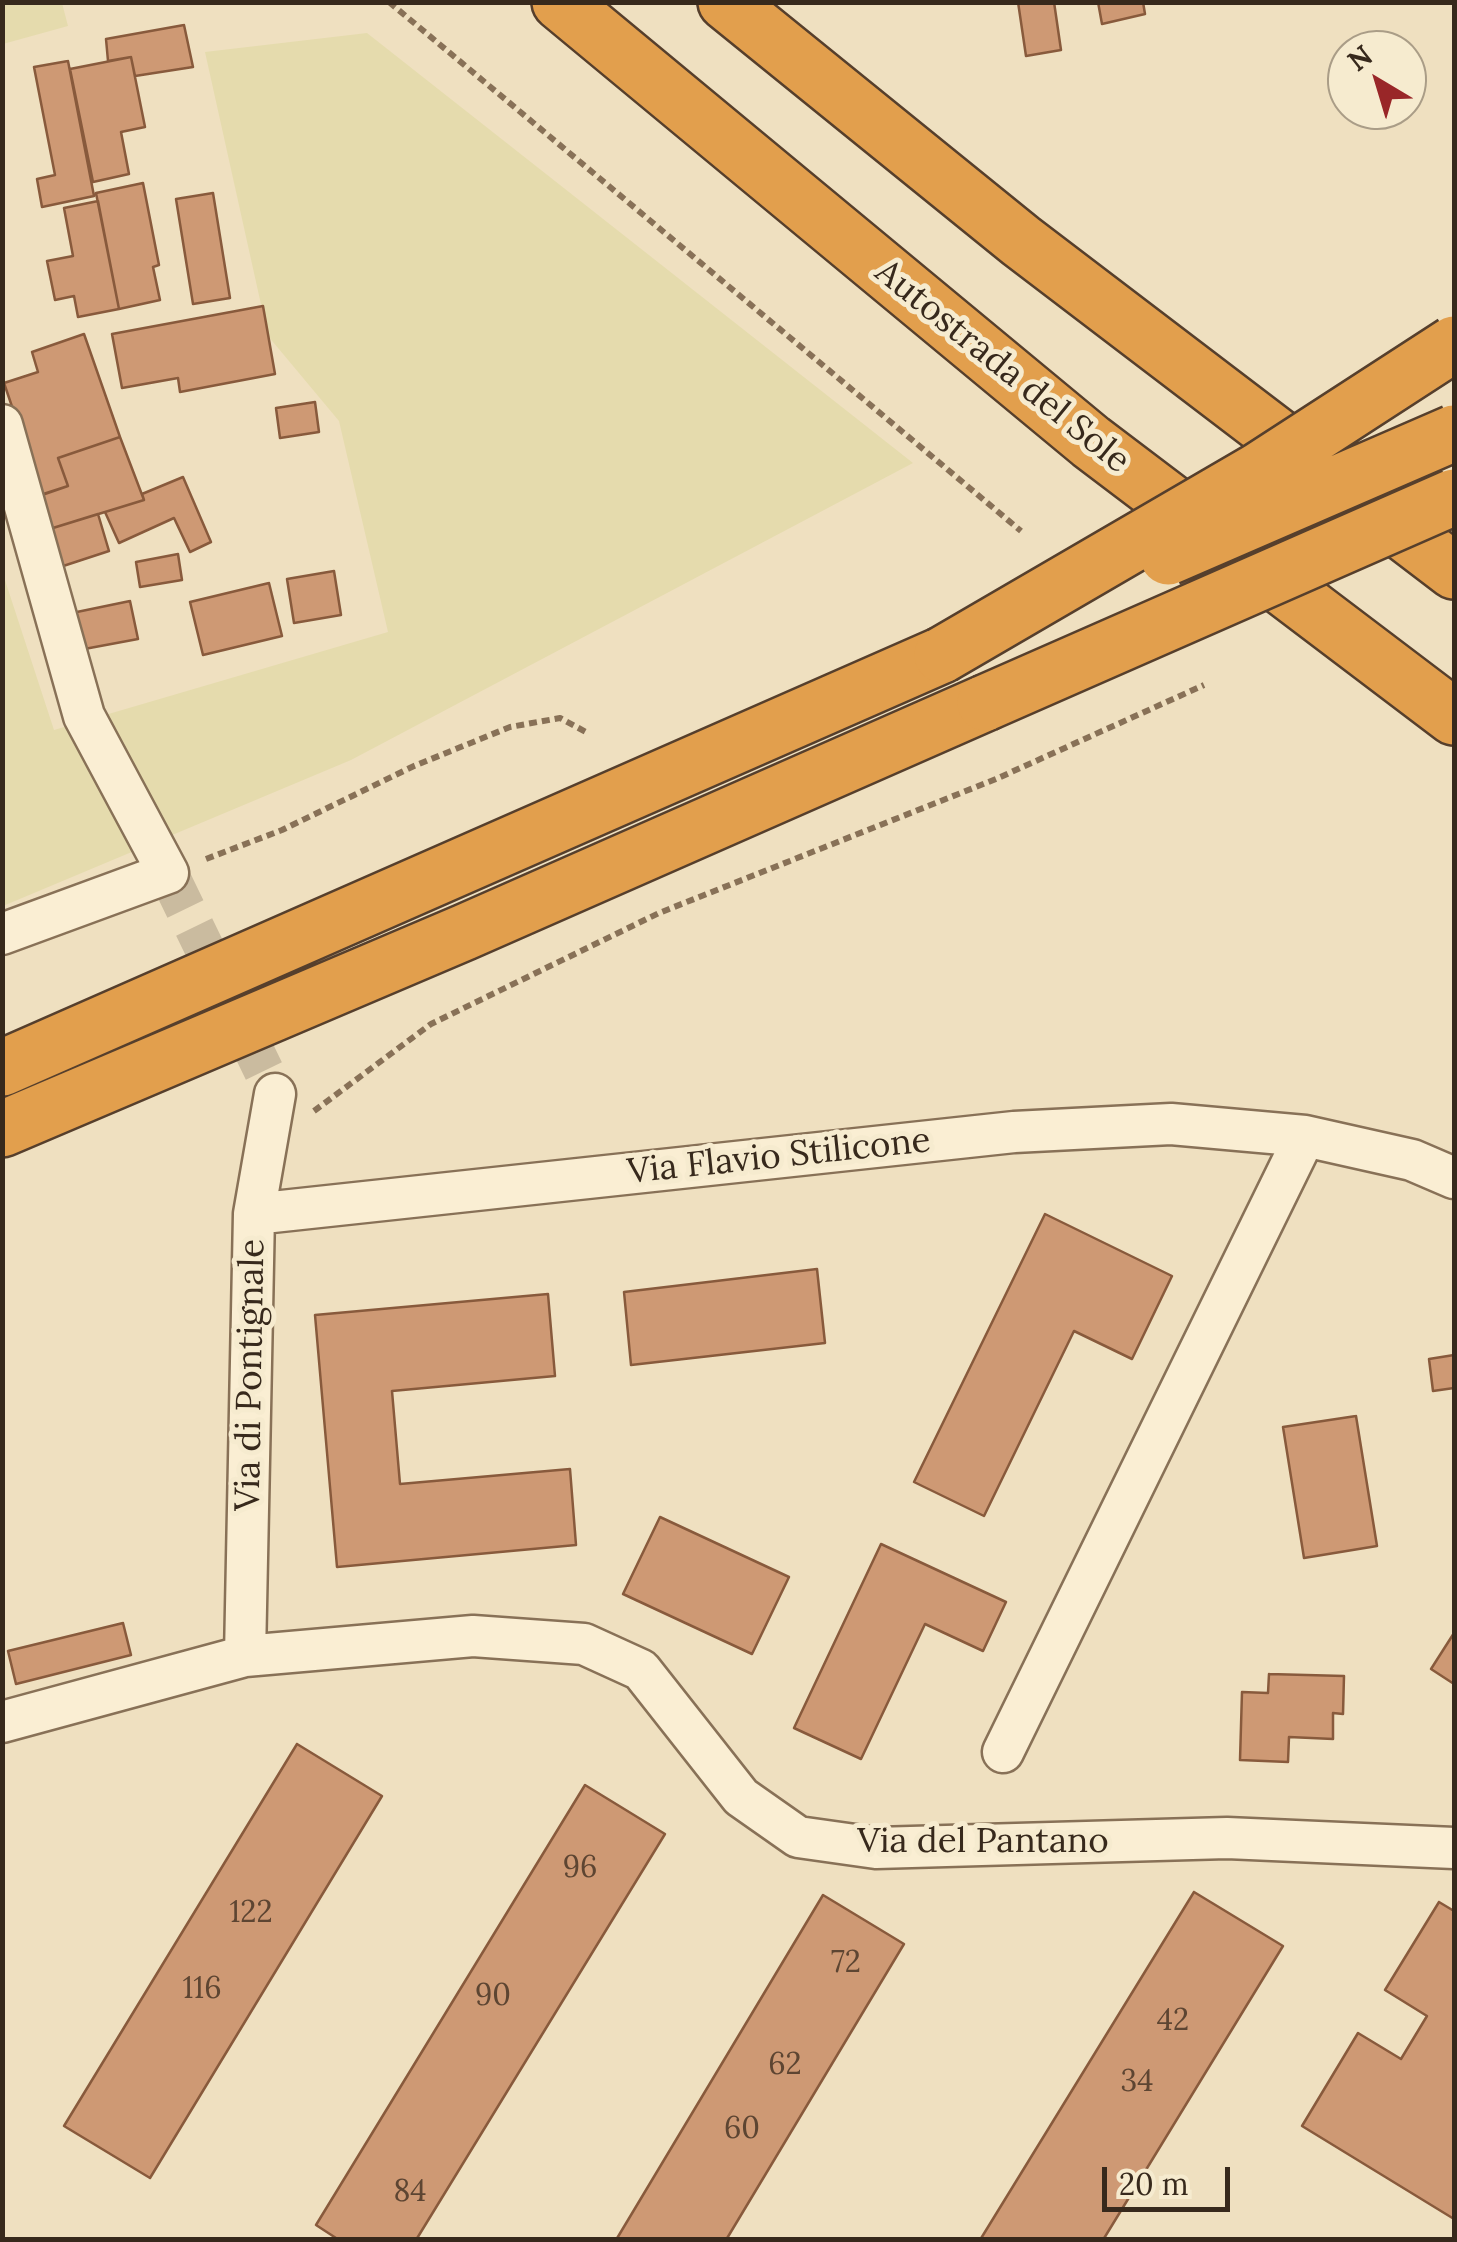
<!DOCTYPE html>
<style>
body{margin:0}
#map{position:relative;width:1457px;height:2242px;overflow:hidden;background:#efe0c0;font-family:Lora,serif}
canvas{display:block}
.frame{position:absolute;inset:0;border:5px solid #37291c;pointer-events:none}
.north{position:absolute;left:1327px;top:30px;width:100px;height:100px;box-sizing:border-box;background:#f6ebcf;border:2px solid #aa9d87;border-radius:50%;rotate:322deg;font-size:28px;font-weight:700;line-height:40px;text-align:center;color:#37291c}
.north::after{content:'';display:block;margin:auto;width:35px;height:45px;background:#992628;clip-path:polygon(50% 0,100% 100%,50% 72%,0 100%)}
.scale{position:absolute;left:1102px;top:2167px;width:128px;height:45px;box-sizing:border-box;border:5px solid #37291c;border-top:0;padding-left:12px;font-size:30px;line-height:35px;white-space:nowrap;color:#37291c;-webkit-text-stroke:8px #f6ebcf;paint-order:stroke}
</style>
<div id="map">
<canvas width="1457" height="2242"></canvas>
<div class="frame"></div>
<div class="north">N</div>
<div class="scale">20 m</div>
</div>
<script>
const ctx = document.querySelector('canvas').getContext('2d');
ctx.lineJoin = 'round';
function paint(path, color) { ctx.fillStyle = color; ctx.fill(path, 'evenodd'); }
const shape = rows => new Path2D(rows.map(r => 'M' + r).join(''));
function stroke(path, color, width, dash) { ctx.strokeStyle = color; ctx.lineWidth = width; ctx.lineCap = dash ? 'butt' : 'round'; ctx.setLineDash(dash || []); ctx.stroke(path); }
function drawText(font, color, halo, rows, align = 'center') {
  ctx.font = font + ' Lora,serif'; ctx.lineWidth = 10; ctx.setLineDash([]); ctx.textBaseline = 'middle'; ctx.strokeStyle = halo; ctx.fillStyle = color; for (const [text, x, y, turn = 0] of rows) {
    ctx.save(); ctx.translate(x, y); ctx.rotate((+turn || 0) * Math.PI / 180); ctx.textAlign = isNaN(turn) ? turn : align; if (halo) ctx.strokeText(text, 0, 0); ctx.fillText(text, 0, 0); ctx.restore();
  }
}
paint(shape([
 [3,2,62,3,68,26,3,44],
 [367,33,913,463,351,760,3,906,2,571,54,730,388,632,339,421,268,336,205,52]
]), '#e5dbad');
const building = shape([
 [1018,2,1054,2,1061,50,1026,56,1018,2],
 [1098,2,1143,2,1145,14,1102,24,1098,2],
 [184,25,193,67,135,76,131,57,108,61,106,39,184,25],
 [131,57,145,127,121,132,129,174,93,182,70,69,131,57],
 [68,61,94,196,42,207,37,179,55,175,34,67,68,61],
 [143,183,159,265,153,267,160,300,119,309,96,193,143,183],
 [213,193,230,298,193,304,176,199,213,193],
 [98,201,119,309,78,317,74,296,55,300,47,261,73,256,64,208,98,201],
 [263,306,275,374,180,392,178,378,122,388,112,334,263,306],
 [84,334,120,437,58,458,68,486,42,495,4,383,38,372,32,352,84,334],
 [315,402,319,432,280,438,276,408,315,402],
 [120,437,144,500,40,532,31,498,68,486,58,458,120,437],
 [183,477,211,542,190,552,174,518,119,543,105,512,144,500,142,494,183,477],
 [98,514,109,551,51,570,40,532,98,514],
 [178,554,182,580,140,587,136,562,178,554],
 [334,571,341,615,294,623,287,579,334,571],
 [269,583,282,636,203,655,190,602,269,583],
 [130,601,138,639,79,650,72,613,130,601],
 [1045,1214,1172,1276,1132,1359,1074,1331,984,1516,914,1482,1045,1214],
 [817,1269,825,1343,631,1365,624,1292,817,1269],
 [548,1294,555,1376,392,1391,400,1484,570,1469,576,1545,337,1567,315,1315,548,1294],
 [1454,1355,1454,1388,1433,1391,1429,1359,1454,1355],
 [1356,1416,1377,1546,1304,1558,1283,1427,1356,1416],
 [660,1517,789,1577,752,1654,623,1594,660,1517],
 [881,1544,1006,1602,983,1651,925,1624,861,1759,794,1728,881,1544],
 [123,1623,131,1655,16,1684,8,1651,123,1623],
 [1454,1633,1454,1684,1431,1669,1454,1633],
 [1269,1674,1344,1676,1343,1714,1333,1713,1333,1739,1289,1737,1288,1762,1240,1760,1242,1692,1268,1693,1269,1674],
 [297,1744,382,1796,150,2178,64,2126,297,1744],
 [585,1785,665,1834,416,2240,339,2240,316,2225,585,1785],
 [1194,1892,1283,1946,1103,2240,980,2240,1194,1892],
 [823,1895,904,1944,726,2240,616,2240,823,1895],
 [1439,1902,1454,1911,1454,2219,1302,2126,1358,2033,1401,2059,1427,2016,1385,1990,1439,1902]
]);
paint(building, '#ce9974');
stroke(building, '#885a3c', 2.5);
stroke(shape([
 [168,873,275,1094]
]), '#cabb9f', 40, [40, 20]);
const street = shape([
 [2,425,84,716,168,873,2,934],
 [254,1214,1014,1132,1171,1124,1305,1136,1412,1160,1454,1178],
 [245,1656,254,1214,275,1094],
 [2,1722,245,1656,473,1636,584,1644,641,1670,741,1797,798,1837,876,1848,1227,1838,1454,1848],
 [1003,1752,1305,1136]
]);
const highway = shape([
 [560,2,1091,442,1454,717],
 [726,2,1021,241,1454,571],
 [2,1068,942,655],
 [2,1129,465,932,985,703]
]);
stroke(street, '#887157', 45);
stroke(highway, '#563f2c', 60);
stroke(shape([
 [389,2,1021,531],
 [206,859,282,830,414,766,510,727,560,718,586,732],
 [314,1111,431,1024,659,913,996,779,1204,685]
]), '#887157', 6, [8, 5]);
stroke(street, '#faeed3', 40);
stroke(highway, '#e29f4d', 55);
const highwayBridge = shape([
 [1168,557,1454,433],
 [942,655,1258,471,1454,344],
 [985,703,1454,497]
]);
stroke(highwayBridge, '#563f2c', 60, []);
stroke(highwayBridge, '#e29f4d', 55);
drawText('30px', '#5d4532', null, [
 ["96",580,1868],
 ["122",251,1913],
 ["72",846,1963],
 ["116",202,1989],
 ["90",493,1996],
 ["42",1173,2021],
 ["62",785,2065],
 ["34",1137,2082],
 ["60",742,2129],
 ["84",410,2192]
]);
drawText('35px', '#37291c', '#f6ebcf', [
 ["Autostrada del Sole",1002,367,39],
 ["Via Flavio Stilicone",779,1157,-6],
 ["Via di Pontignale",251,1375,-89],
 ["Via del Pantano",983,1842]
]);
</script>
